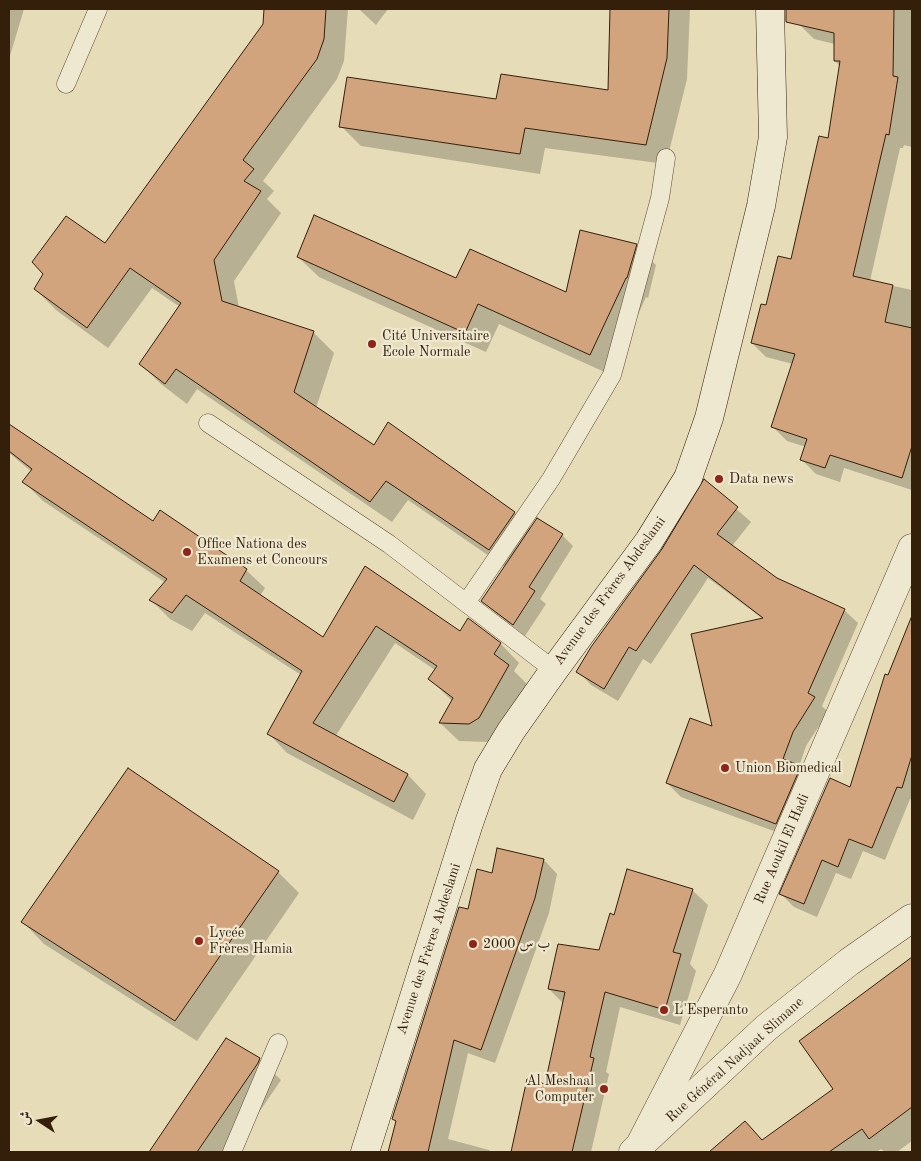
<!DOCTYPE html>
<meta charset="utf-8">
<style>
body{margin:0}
#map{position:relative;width:921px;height:1161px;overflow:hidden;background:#e6dcb8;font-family:"Old Standard TT",Amiri,serif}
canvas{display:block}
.frame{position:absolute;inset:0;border:10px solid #331f0a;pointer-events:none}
.north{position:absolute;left:15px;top:1096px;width:50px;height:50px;-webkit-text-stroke:4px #efe8d1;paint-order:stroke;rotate:281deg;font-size:14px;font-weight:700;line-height:20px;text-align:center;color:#331f0a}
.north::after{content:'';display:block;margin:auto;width:18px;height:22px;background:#331f0a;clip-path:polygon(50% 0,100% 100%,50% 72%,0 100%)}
</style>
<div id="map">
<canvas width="921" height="1161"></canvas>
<div class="frame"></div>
<div class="north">ش</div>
</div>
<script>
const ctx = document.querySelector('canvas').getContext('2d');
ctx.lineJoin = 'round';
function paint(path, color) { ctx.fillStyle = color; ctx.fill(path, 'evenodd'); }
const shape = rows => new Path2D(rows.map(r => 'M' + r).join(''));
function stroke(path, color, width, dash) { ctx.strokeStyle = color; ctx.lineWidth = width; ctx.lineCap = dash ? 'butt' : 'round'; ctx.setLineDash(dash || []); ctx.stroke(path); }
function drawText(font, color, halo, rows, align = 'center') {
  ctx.font = font + ' "Old Standard TT",Amiri,serif'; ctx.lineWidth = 4.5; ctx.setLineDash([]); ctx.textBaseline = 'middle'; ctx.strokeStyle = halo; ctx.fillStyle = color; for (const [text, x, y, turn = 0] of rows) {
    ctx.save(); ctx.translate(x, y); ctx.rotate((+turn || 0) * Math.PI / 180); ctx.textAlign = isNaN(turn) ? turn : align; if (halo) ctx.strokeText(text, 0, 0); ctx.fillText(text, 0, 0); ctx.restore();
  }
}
paint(shape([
 [9,9,24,9,9,59],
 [265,9,348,9,344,61,337,79,263,181,274,191,267,199,281,213,234,281,239,308,313,332,334,353,316,408,374,447,389,424,515,513,531,529,562,535,573,546,540,599,546,604,525,636,494,612,482,600,505,567,408,500,392,522,197,389,187,404,161,384,140,364,180,307,152,288,108,348,56,310,35,289,105,245,264,24],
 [359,9,388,9,376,25],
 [611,9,690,9,687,79,666,164,545,148,540,174,361,146,341,126,497,101,609,91],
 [801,9,912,9,912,147,904,145,903,148,900,148,870,281,912,290,912,490,844,468,840,482,816,474,802,460,806,447,787,441,773,427,793,364,766,357,752,343,767,306,792,260,829,139,840,66,835,61,835,44,814,39,799,24],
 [636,245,656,265,648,298,646,297,611,375,499,324,486,352,319,277,298,257,457,280,567,294],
 [9,426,153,523,246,570,265,588,260,596,323,639,366,568,460,632,468,620,501,644,519,663,514,671,527,684,498,737,488,742,459,741,440,723,452,701,430,679,435,670,395,643,335,737,408,775,426,794,413,820,287,753,269,734,301,675,205,613,192,631,170,619,151,600,166,583,43,501,24,482,32,472,9,453],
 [705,481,751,522,732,546,777,580,844,610,858,623,822,706,828,712,806,746,799,767,814,781,790,837,681,797,667,783,714,728,763,619,708,578,651,664,643,659,618,701,591,685,578,671,663,550],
 [909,627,912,628,912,800,910,799,885,860,863,851,851,879,836,873,817,917,794,907,781,894,851,788,888,677],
 [544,860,557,874,549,913,495,1063,468,1053,448,1139,489,1150,491,1152,390,1152,397,1123,393,1119,468,910,493,875],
 [278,872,299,893,197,1041,44,944,23,922],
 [692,890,708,905,690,964,696,971,680,1025,620,1007,606,1072,609,1074,591,1152,513,1152,546,1085,564,1004,549,989,600,952,614,916],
 [912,959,912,1141,897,1152,885,1152,881,1149,876,1152,711,1152,745,1122,763,1141,835,1089,800,1041],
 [226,1039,259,1059,281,1080,232,1152,150,1152]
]), '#0003');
const building = shape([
 [264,9,326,9,324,39,317,59,243,160,254,169,244,181,261,191,214,260,222,301,314,331,294,392,374,445,388,422,515,512,489,550,386,481,370,502,176,369,165,384,139,364,181,303,130,268,87,328,34,289,43,274,32,262,66,216,105,243,263,24,264,9],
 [610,9,669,9,667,58,646,145,525,128,520,154,339,127,347,77,496,99,501,74,608,90,610,9],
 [786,9,894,9,893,76,898,77,889,135,886,134,853,276,893,285,885,322,912,328,912,446,902,478,830,455,825,468,800,460,807,439,771,427,795,354,751,343,761,304,766,305,778,256,791,259,819,136,828,138,840,61,834,61,834,33,786,22,786,9],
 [314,215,456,278,470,249,566,292,580,230,637,244,627,278,626,278,590,355,478,304,465,333,297,257,314,215],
 [9,424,153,521,160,510,247,569,240,581,323,637,365,566,460,631,468,618,501,643,494,654,509,665,479,718,469,724,439,723,453,698,428,679,437,666,376,626,313,723,408,774,394,802,267,734,302,671,186,595,172,613,149,600,167,579,22,482,32,469,9,451,9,424],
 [704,479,738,507,717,534,777,578,845,609,808,693,815,697,793,732,783,759,801,766,776,824,666,783,690,718,712,726,691,634,763,618,694,565,636,651,629,647,604,689,576,672,591,647,662,549,704,479],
 [537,518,563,534,529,587,535,591,513,625,481,601,537,518],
 [911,618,912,618,912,755,902,788,897,787,872,848,849,839,838,867,822,860,804,904,779,894,830,778,850,787,885,674,888,675,911,618],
 [128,768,279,871,175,1021,21,922,128,768],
 [497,848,544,859,535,898,481,1050,454,1040,428,1152,388,1152,396,1121,392,1119,459,907,468,909,477,869,492,873,497,848],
 [627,869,693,889,673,952,681,954,665,1010,605,992,590,1057,594,1058,572,1152,511,1152,527,1079,545,1084,565,992,548,989,558,944,599,950,610,913,614,915,627,869],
 [912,957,912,1107,869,1139,862,1129,829,1152,709,1152,745,1121,762,1140,833,1089,799,1041,912,957],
 [226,1038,260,1058,258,1063,197,1152,149,1152,226,1038]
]);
paint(building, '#d2a47d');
stroke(building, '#331f0a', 1);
const service = shape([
 [66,84,98,9],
 [208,423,389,544,554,670],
 [466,603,551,479,612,375,660,198,666,158],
 [232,1152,278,1043]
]);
const minor = shape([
 [641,1143,728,974,912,548]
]);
const tertiary = shape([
 [633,1152,766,1028,849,962,912,918]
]);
const secondary = shape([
 [365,1152,469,823,488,769,511,731,554,670,649,541,688,478,709,418,761,206,773,137,770,9]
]);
stroke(service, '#604e36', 19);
stroke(minor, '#604e36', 29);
stroke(tertiary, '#604e36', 29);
stroke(secondary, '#331f0a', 29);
stroke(service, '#efe8d1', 18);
stroke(minor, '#efe8d1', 28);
stroke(tertiary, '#efe8d1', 28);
stroke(secondary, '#efe8d1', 28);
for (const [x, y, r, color] of [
 [372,344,5,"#8f2418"],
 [719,479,5,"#8f2418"],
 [187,552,5,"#8f2418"],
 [725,768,5,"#8f2418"],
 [199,941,5,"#8f2418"],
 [473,944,5,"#8f2418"],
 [664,1010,5,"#8f2418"],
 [604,1089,5,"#8f2418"]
]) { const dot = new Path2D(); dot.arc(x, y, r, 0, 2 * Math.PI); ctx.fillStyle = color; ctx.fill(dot); stroke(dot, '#efe8d1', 2); }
drawText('14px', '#331f0a', '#efe8d1', [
 ["Cité Universitaire",382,336],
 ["Ecole Normale",382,352],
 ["Data news",729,479],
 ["Office Nationa des",197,544],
 ["Examens et Concours",197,560],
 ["Union Biomedical",735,768],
 ["Lycée",209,933],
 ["Frères Hamia",209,949],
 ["ب س 2000",483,944],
 ["L'Esperanto",674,1010],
 ["Al Meshaal",594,1081,"right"],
 ["Computer",594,1097,"right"]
], 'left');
drawText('14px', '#331f0a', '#efe8d1', [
 ["Avenue des Frères Abdeslami",610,591,-54],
 ["Rue Aoukil El Hadi",782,849,-67],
 ["Avenue des Frères Abdeslami",429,949,-72],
 ["Rue Général Nadjaat Slimane",735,1060,-42]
]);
</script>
